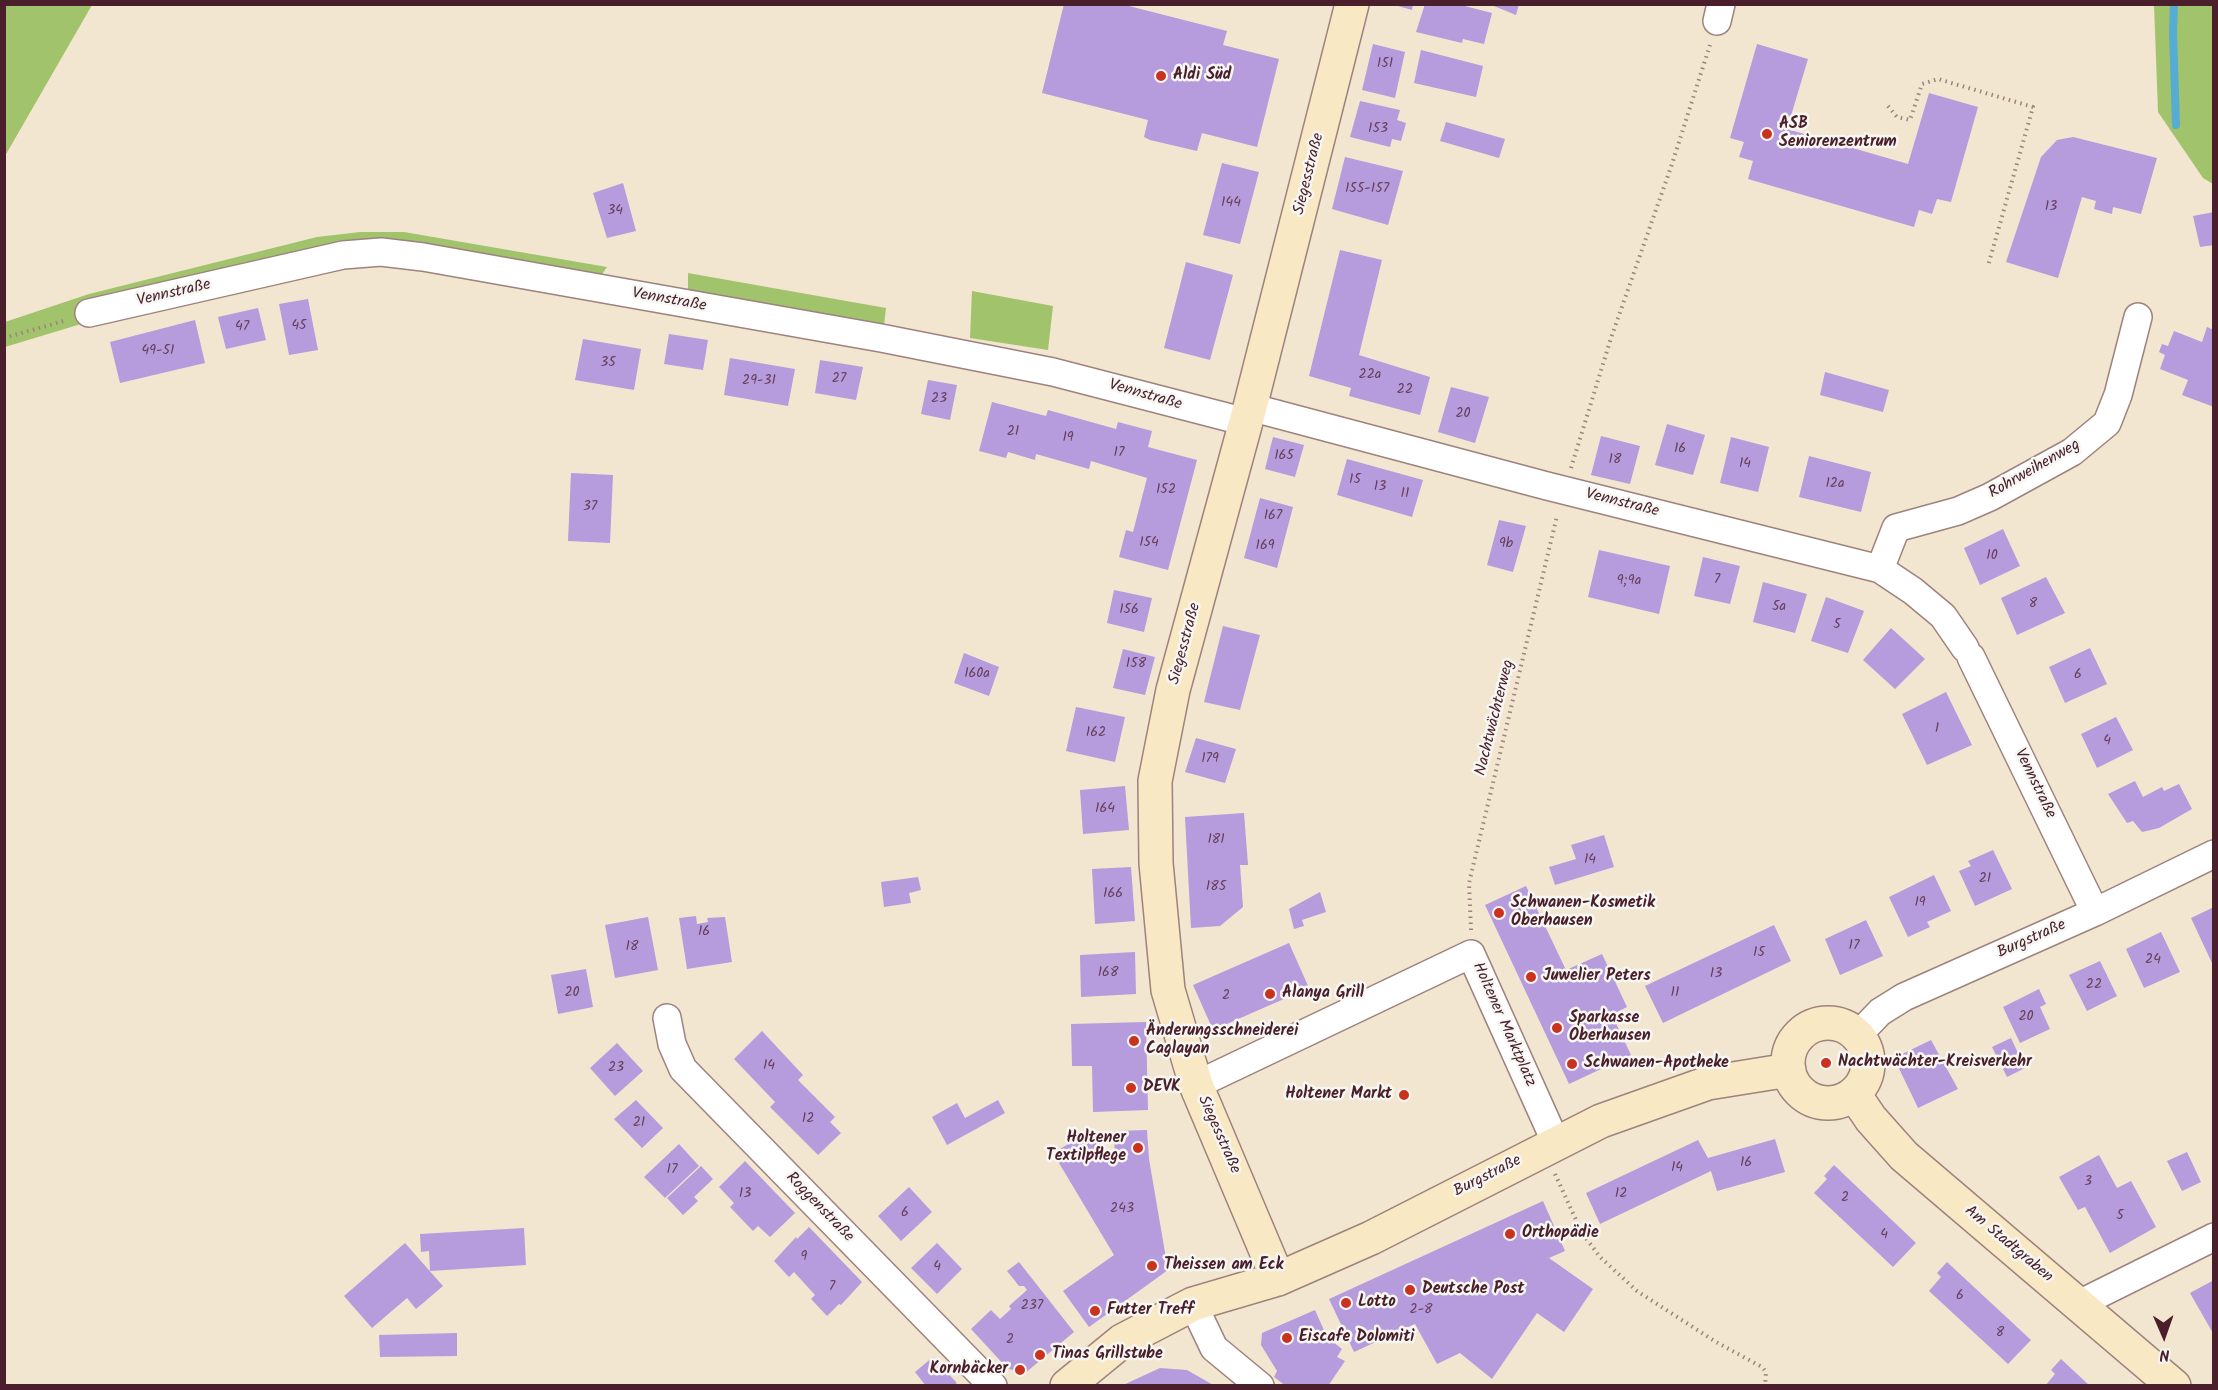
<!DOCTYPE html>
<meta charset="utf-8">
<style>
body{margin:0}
#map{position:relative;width:2218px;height:1390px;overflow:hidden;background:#f2e6d0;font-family:Kalam,sans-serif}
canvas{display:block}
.frame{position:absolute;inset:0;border:6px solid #4a1f2b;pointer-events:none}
.north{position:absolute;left:2134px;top:1306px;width:60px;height:60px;-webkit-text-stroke:4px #f6f6f2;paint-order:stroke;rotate:178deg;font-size:16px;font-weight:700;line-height:24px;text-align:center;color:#4a1f2b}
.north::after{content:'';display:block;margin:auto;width:21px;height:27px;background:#4a1f2b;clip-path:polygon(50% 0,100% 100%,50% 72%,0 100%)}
</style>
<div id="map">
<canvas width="2218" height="1390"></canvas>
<div class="frame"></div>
<div class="north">N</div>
</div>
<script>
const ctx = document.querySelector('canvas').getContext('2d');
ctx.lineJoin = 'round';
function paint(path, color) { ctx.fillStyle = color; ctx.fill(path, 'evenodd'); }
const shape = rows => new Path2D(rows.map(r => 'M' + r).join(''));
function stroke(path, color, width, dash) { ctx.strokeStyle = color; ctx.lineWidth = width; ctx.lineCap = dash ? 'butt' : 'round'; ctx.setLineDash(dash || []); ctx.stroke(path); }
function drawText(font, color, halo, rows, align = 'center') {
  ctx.font = font + ' Kalam,sans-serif'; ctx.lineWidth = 5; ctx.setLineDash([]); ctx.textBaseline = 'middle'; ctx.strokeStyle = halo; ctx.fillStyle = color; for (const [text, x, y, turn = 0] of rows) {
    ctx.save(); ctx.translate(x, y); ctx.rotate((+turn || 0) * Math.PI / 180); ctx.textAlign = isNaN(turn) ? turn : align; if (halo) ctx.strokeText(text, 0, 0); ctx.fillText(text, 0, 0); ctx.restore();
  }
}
paint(shape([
 [5,4,92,5,5,156,4,5],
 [2154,5,2213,5,2213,184,2203,178,2158,112],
 [360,232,404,232,607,267,595,284,422,252,91,321,5,347,5,322,89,294,317,237],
 [688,273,886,308,883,334,688,300],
 [972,291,1053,306,1048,350,970,338]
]), '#a1c36b');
stroke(shape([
 [2174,4,2173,32,2176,125]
]), '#56acd2', 8);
paint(shape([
 [1064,4,1121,4,1227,31,1223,45,1279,59,1257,147,1202,133,1197,151,1150,140,1144,137,1148,120,1042,93],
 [1391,4,1413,4,1412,10],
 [1425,4,1457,4,1492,13,1484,44,1463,39,1462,43,1416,32],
 [1489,4,1519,4,1516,15],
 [1373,44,1405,52,1395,98,1362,90],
 [1757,44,1808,59,1787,129,1908,164,1929,93,1978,107,1951,202,1937,199,1932,214,1919,210,1914,227,1748,179,1753,161,1739,157,1744,142,1730,138],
 [1421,50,1483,66,1476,97,1414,83],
 [1360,101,1400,110,1397,120,1406,123,1401,141,1392,139,1390,147,1350,137],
 [1446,122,1505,139,1499,158,1440,141],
 [2073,137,2157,158,2141,214,2113,207,2112,214,2094,209,2096,201,2082,197,2058,278,2006,262,2041,157,2057,140],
 [1345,157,1403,171,1388,225,1332,209],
 [1222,163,1259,172,1240,244,1203,235],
 [623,183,636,231,607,238,593,193],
 [2214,212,2214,245,2200,247,2193,216],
 [1340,250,1382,260,1359,355,1430,377,1420,415,1349,396,1351,388,1309,376],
 [1186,262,1233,275,1210,360,1164,348],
 [308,299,318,350,289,355,279,304],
 [258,308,266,340,226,349,218,317],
 [195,320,205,363,120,383,110,342],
 [2207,327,2214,330,2214,407,2182,395,2188,380,2160,369,2165,355,2159,352,2162,344,2168,346,2174,331,2202,342],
 [669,334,708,340,703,370,664,364],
 [583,339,641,349,634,390,575,380],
 [730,358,795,369,788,406,724,395],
 [820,360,863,367,856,400,815,393],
 [1825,372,1889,390,1883,412,1820,395],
 [928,380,957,385,950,420,921,414],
 [1451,387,1489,397,1475,443,1438,432],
 [992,402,1046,416,1048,410,1116,429,1118,422,1152,431,1148,447,1197,460,1168,570,1119,557,1126,530,1133,532,1147,478,1091,461,1089,469,1036,454,1035,460,1008,452,1006,458,979,451],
 [1667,424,1705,435,1693,475,1655,465],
 [1601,436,1640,446,1630,484,1591,475],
 [1273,437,1304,445,1295,477,1265,469],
 [1731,437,1769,447,1758,492,1720,483],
 [1809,456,1871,472,1861,512,1799,497],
 [1347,459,1423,480,1412,517,1337,495],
 [571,473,613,475,610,543,568,541],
 [1260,498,1293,507,1277,568,1244,558],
 [1499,520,1526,526,1513,572,1487,565],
 [2003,529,2020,566,1980,585,1964,548],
 [1599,550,1670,566,1659,614,1588,597],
 [1703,557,1740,566,1730,604,1694,596],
 [2046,577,2065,613,2017,635,2001,598],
 [1763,582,1807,594,1795,633,1753,622],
 [1114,590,1152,598,1144,632,1107,623],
 [1826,597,1864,611,1848,653,1811,641],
 [1223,626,1260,635,1240,710,1204,702],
 [1891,628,1925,659,1895,689,1863,660],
 [2090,648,2107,684,2065,703,2049,667],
 [1123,649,1155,657,1145,695,1113,688],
 [964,653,999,667,989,696,954,683],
 [1946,692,1972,745,1927,765,1902,714],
 [1076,707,1125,717,1115,762,1066,751],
 [2116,717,2133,750,2097,768,2081,734],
 [1196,738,1236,749,1225,783,1185,772],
 [2135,781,2143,797,2162,787,2164,791,2179,784,2192,809,2159,828,2142,832,2133,821,2127,823,2108,794],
 [1125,786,1129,830,1083,834,1080,790],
 [1244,813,1248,865,1240,865,1243,907,1220,926,1191,928,1185,817],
 [1604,835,1614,867,1555,885,1549,867,1576,859,1571,845],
 [1993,850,2012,889,1975,906,1959,871,1971,866,1968,861],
 [1131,867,1135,921,1095,924,1092,869],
 [1934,875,1951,911,1927,922,1930,927,1908,937,1889,897],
 [918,877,921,890,909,893,911,903,884,907,881,882],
 [1526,886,1566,970,1602,954,1627,1007,1607,1017,1608,1019,1613,1017,1631,1055,1569,1084,1485,905],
 [1320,892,1326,912,1302,920,1304,926,1294,929,1289,909],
 [2214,907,2214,962,2212,963,2191,918],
 [696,916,697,924,708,922,707,918,725,917,732,962,687,969,679,918],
 [648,917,658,970,615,978,605,925],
 [1866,920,1883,956,1840,975,1825,939],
 [1774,925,1791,961,1663,1023,1645,986],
 [2161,932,2180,972,2144,988,2126,949],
 [1289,943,1309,988,1213,1030,1193,985],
 [1135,952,1136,994,1081,997,1080,955],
 [2100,961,2117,996,2087,1011,2069,975],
 [586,969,593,1007,558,1014,551,975],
 [2039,989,2046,1004,2040,1007,2050,1029,2020,1043,2003,1007],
 [1146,1022,1148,1110,1093,1112,1092,1066,1072,1066,1071,1024],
 [762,1031,803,1075,798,1080,835,1117,830,1122,841,1133,818,1155,770,1107,775,1102,734,1059],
 [2011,1038,2025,1068,2007,1077,1992,1047],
 [1931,1040,1958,1089,1918,1108,1894,1058],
 [617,1043,643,1071,615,1096,590,1068],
 [636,1100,663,1128,642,1148,614,1119],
 [998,1100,1005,1113,947,1145,932,1117,957,1103,965,1118],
 [1094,1129,1115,1166,1114,1131,1147,1130,1149,1159,1168,1270,1089,1327,1063,1291,1114,1255,1053,1153],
 [1775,1139,1785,1172,1717,1191,1711,1171,1600,1224,1586,1193,1698,1140,1708,1158],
 [679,1144,699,1166,665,1198,644,1177],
 [2187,1152,2201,1182,2182,1191,2167,1161],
 [2099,1155,2117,1188,2131,1181,2156,1227,2110,1253,2085,1207,2078,1210,2059,1177],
 [745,1161,795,1213,770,1237,758,1226,753,1231,730,1207,734,1203,719,1187],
 [1834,1165,1916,1243,1893,1267,1814,1193,1827,1179,1824,1176],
 [701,1166,713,1179,694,1197,698,1201,683,1215,667,1198],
 [909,1187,932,1212,901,1241,878,1216],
 [1543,1201,1565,1251,1549,1258,1593,1289,1564,1332,1537,1313,1492,1379,1460,1353,1437,1364,1415,1324,1354,1352,1329,1299],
 [809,1227,862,1282,841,1305,839,1304,827,1316,811,1299,815,1295,794,1272,789,1277,774,1261,796,1237,797,1239],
 [524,1228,526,1265,430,1271,429,1251,421,1252,420,1234],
 [405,1243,443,1286,416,1309,407,1298,372,1328,344,1296],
 [937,1243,962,1269,937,1294,911,1268],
 [1019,1262,1074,1332,1024,1374,1007,1368,971,1329,991,1310,1000,1319,1011,1309,1009,1306,1027,1290,1024,1286,1019,1286,1007,1271],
 [1947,1262,2031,1340,2008,1364,1929,1291,1941,1277,1937,1273],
 [2214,1280,2214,1335,2190,1293],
 [1315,1310,1327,1337,1342,1349,1337,1357,1345,1361,1328,1386,1286,1386,1274,1377,1277,1371,1261,1345,1262,1333],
 [457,1333,457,1356,380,1357,379,1335],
 [933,1357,956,1382,957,1386,926,1386,915,1372],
 [2061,1359,2090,1386,2045,1386,2055,1374,2051,1370],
 [1160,1368,1187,1370,1215,1386,1121,1386]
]), '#b69bdd');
const street = shape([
 [1717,21,1721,4],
 [89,313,343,255,381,252,423,257,881,338,1053,372,1246,422],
 [1250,407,1547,486,1880,569,1913,591,1943,616,1965,648],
 [1880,569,1896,528,1958,511,1990,497,2072,452,2107,423,2118,395,2138,317],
 [1971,657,2095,912],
 [667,1018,672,1044,683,1069,993,1386],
 [1858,1035,1880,1012,1904,997,2095,912,2214,854],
 [1196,1085,1471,954,1556,1143],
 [1193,1304,1214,1348,1260,1386],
 [2079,1304,2214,1237]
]);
const secondary = shape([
 '1788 1063a40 40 0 1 1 80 0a40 40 0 1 1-80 0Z',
 [1854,1094,1871,1119,1904,1156,2174,1386],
 [1278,1279,1196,1085,1168,990,1156,863,1155,781,1173,690,1250,407,1352,4],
 [1067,1386,1122,1341,1193,1304,1278,1279,1371,1238,1601,1121,1708,1083,1789,1070]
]);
stroke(street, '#9e827e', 30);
stroke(secondary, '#9e827e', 36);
stroke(shape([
 [1888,106,1897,117,1910,120,1922,84,1938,79,2033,107,1988,266],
 [4,338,67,320],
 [1571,468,1611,338,1671,167,1710,45],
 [1471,930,1469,883,1557,516],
 [1555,1174,1582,1233,1600,1257,1637,1291,1716,1342,1762,1367,1766,1372,1765,1386]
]), '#9e827e', 4, [1.5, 4.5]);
stroke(street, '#fff', 27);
stroke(secondary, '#f8e8c3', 33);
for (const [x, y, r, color] of [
 [1161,76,6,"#c8321e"],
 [1767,134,6,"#c8321e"],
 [1499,913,6,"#c8321e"],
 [1531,977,6,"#c8321e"],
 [1270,994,6,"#c8321e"],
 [1557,1028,6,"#c8321e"],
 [1134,1041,6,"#c8321e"],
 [1826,1063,6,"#c8321e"],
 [1572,1064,6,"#c8321e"],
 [1131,1088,6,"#c8321e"],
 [1404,1095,6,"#c8321e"],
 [1138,1148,6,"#c8321e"],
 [1510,1234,6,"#c8321e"],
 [1152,1266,6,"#c8321e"],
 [1410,1290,6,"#c8321e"],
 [1346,1303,6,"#c8321e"],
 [1095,1311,6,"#c8321e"],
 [1287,1338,6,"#c8321e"],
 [1040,1355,6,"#c8321e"],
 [1020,1370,6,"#c8321e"]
]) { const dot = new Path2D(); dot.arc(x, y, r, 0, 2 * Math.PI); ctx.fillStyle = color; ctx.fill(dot); stroke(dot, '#f6f6f2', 2); }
drawText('14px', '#653e58', null, [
 ["151",1385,65],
 ["153",1378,130],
 ["155-157",1367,190],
 ["144",1231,204],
 ["13",2051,208],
 ["34",615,212],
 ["45",299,327],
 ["47",242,328],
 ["49-51",158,352],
 ["35",608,364],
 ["22a",1370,376],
 ["27",839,380],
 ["29-31",759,382],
 ["22",1405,391],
 ["23",939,400],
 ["20",1463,415],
 ["21",1013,433],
 ["19",1068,439],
 ["16",1680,450],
 ["17",1119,454],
 ["165",1284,457],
 ["18",1615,461],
 ["14",1745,465],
 ["15",1355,481],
 ["12a",1835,485],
 ["13",1380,488],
 ["152",1166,491],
 ["11",1405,495],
 ["37",590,508],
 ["167",1273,517],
 ["154",1149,544],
 ["9b",1506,545],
 ["169",1265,547],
 ["10",1992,557],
 ["7",1717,581],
 ["9;9a",1629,582],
 ["8",2033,605],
 ["5a",1779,608],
 ["156",1129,611],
 ["5",1837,626],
 ["158",1136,665],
 ["160a",977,675],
 ["6",2078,676],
 ["1",1937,730],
 ["162",1096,734],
 ["4",2107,742],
 ["179",1210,760],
 ["164",1105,810],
 ["181",1216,841],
 ["14",1590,861],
 ["21",1985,880],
 ["185",1216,888],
 ["166",1113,895],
 ["19",1920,904],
 ["16",704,933],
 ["17",1854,947],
 ["18",632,948],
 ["15",1759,954],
 ["24",2153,961],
 ["168",1108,974],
 ["13",1716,975],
 ["22",2094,986],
 ["20",572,994],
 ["11",1675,994],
 ["2",1226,997],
 ["20",2026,1018],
 ["14",769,1067],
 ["23",616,1069],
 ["12",808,1120],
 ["21",639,1124],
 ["16",1746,1164],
 ["14",1677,1169],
 ["17",672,1171],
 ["3",2088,1183],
 ["13",745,1195],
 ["12",1621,1195],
 ["2",1845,1199],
 ["243",1122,1210],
 ["6",905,1214],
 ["5",2120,1217],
 ["4",1884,1236],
 ["9",804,1258],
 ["4",937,1268],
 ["7",832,1288],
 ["6",1960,1297],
 ["237",1032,1307],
 ["2-8",1421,1311],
 ["8",2000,1334],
 ["2",1010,1341]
]);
drawText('bold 16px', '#4a1f2b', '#f6f6f2', [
 ["Aldi Süd",1173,76],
 ["ASB",1779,125],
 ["Seniorenzentrum",1779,143],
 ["Schwanen-Kosmetik",1511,904],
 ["Oberhausen",1511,922],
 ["Juwelier Peters",1543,977],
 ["Alanya Grill",1282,994],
 ["Sparkasse",1569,1019],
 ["Oberhausen",1569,1037],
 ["Änderungsschneiderei",1146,1032],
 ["Caglayan",1146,1050],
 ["Nachtwächter-Kreisverkehr",1838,1063],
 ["Schwanen-Apotheke",1584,1064],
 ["DEVK",1143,1088],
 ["Holtener Markt",1392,1095,"right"],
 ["Holtener",1126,1139,"right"],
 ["Textilpflege",1126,1157,"right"],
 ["Orthopädie",1522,1234],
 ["Theissen am Eck",1164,1266],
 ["Deutsche Post",1422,1290],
 ["Lotto",1358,1303],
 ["Futter Treff",1107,1311],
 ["Eiscafe Dolomiti",1299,1338],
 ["Tinas Grillstube",1052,1355],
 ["Kornbäcker",1008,1370,"right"]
], 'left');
drawText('16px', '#4a1f2b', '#f6f6f2', [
 ["Siegesstraße",1310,174,-76],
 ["Vennstraße",174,294,-13],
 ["Vennstraße",669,301,10],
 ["Vennstraße",1145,396,16],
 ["Rohrweihenweg",2035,470,-30],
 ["Vennstraße",1622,504,14],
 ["Siegesstraße",1186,644,-75],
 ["Nachtwächterweg",1496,718,-76],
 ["Vennstraße",2034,784,64],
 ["Burgstraße",2032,940,-24],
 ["Holtener Marktplatz",1503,1025,66],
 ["Siegesstraße",1218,1135,66],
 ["Burgstraße",1488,1177,-27],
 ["Roggenstraße",819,1208,46],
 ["Am Stadtgraben",2008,1245,40]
]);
</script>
